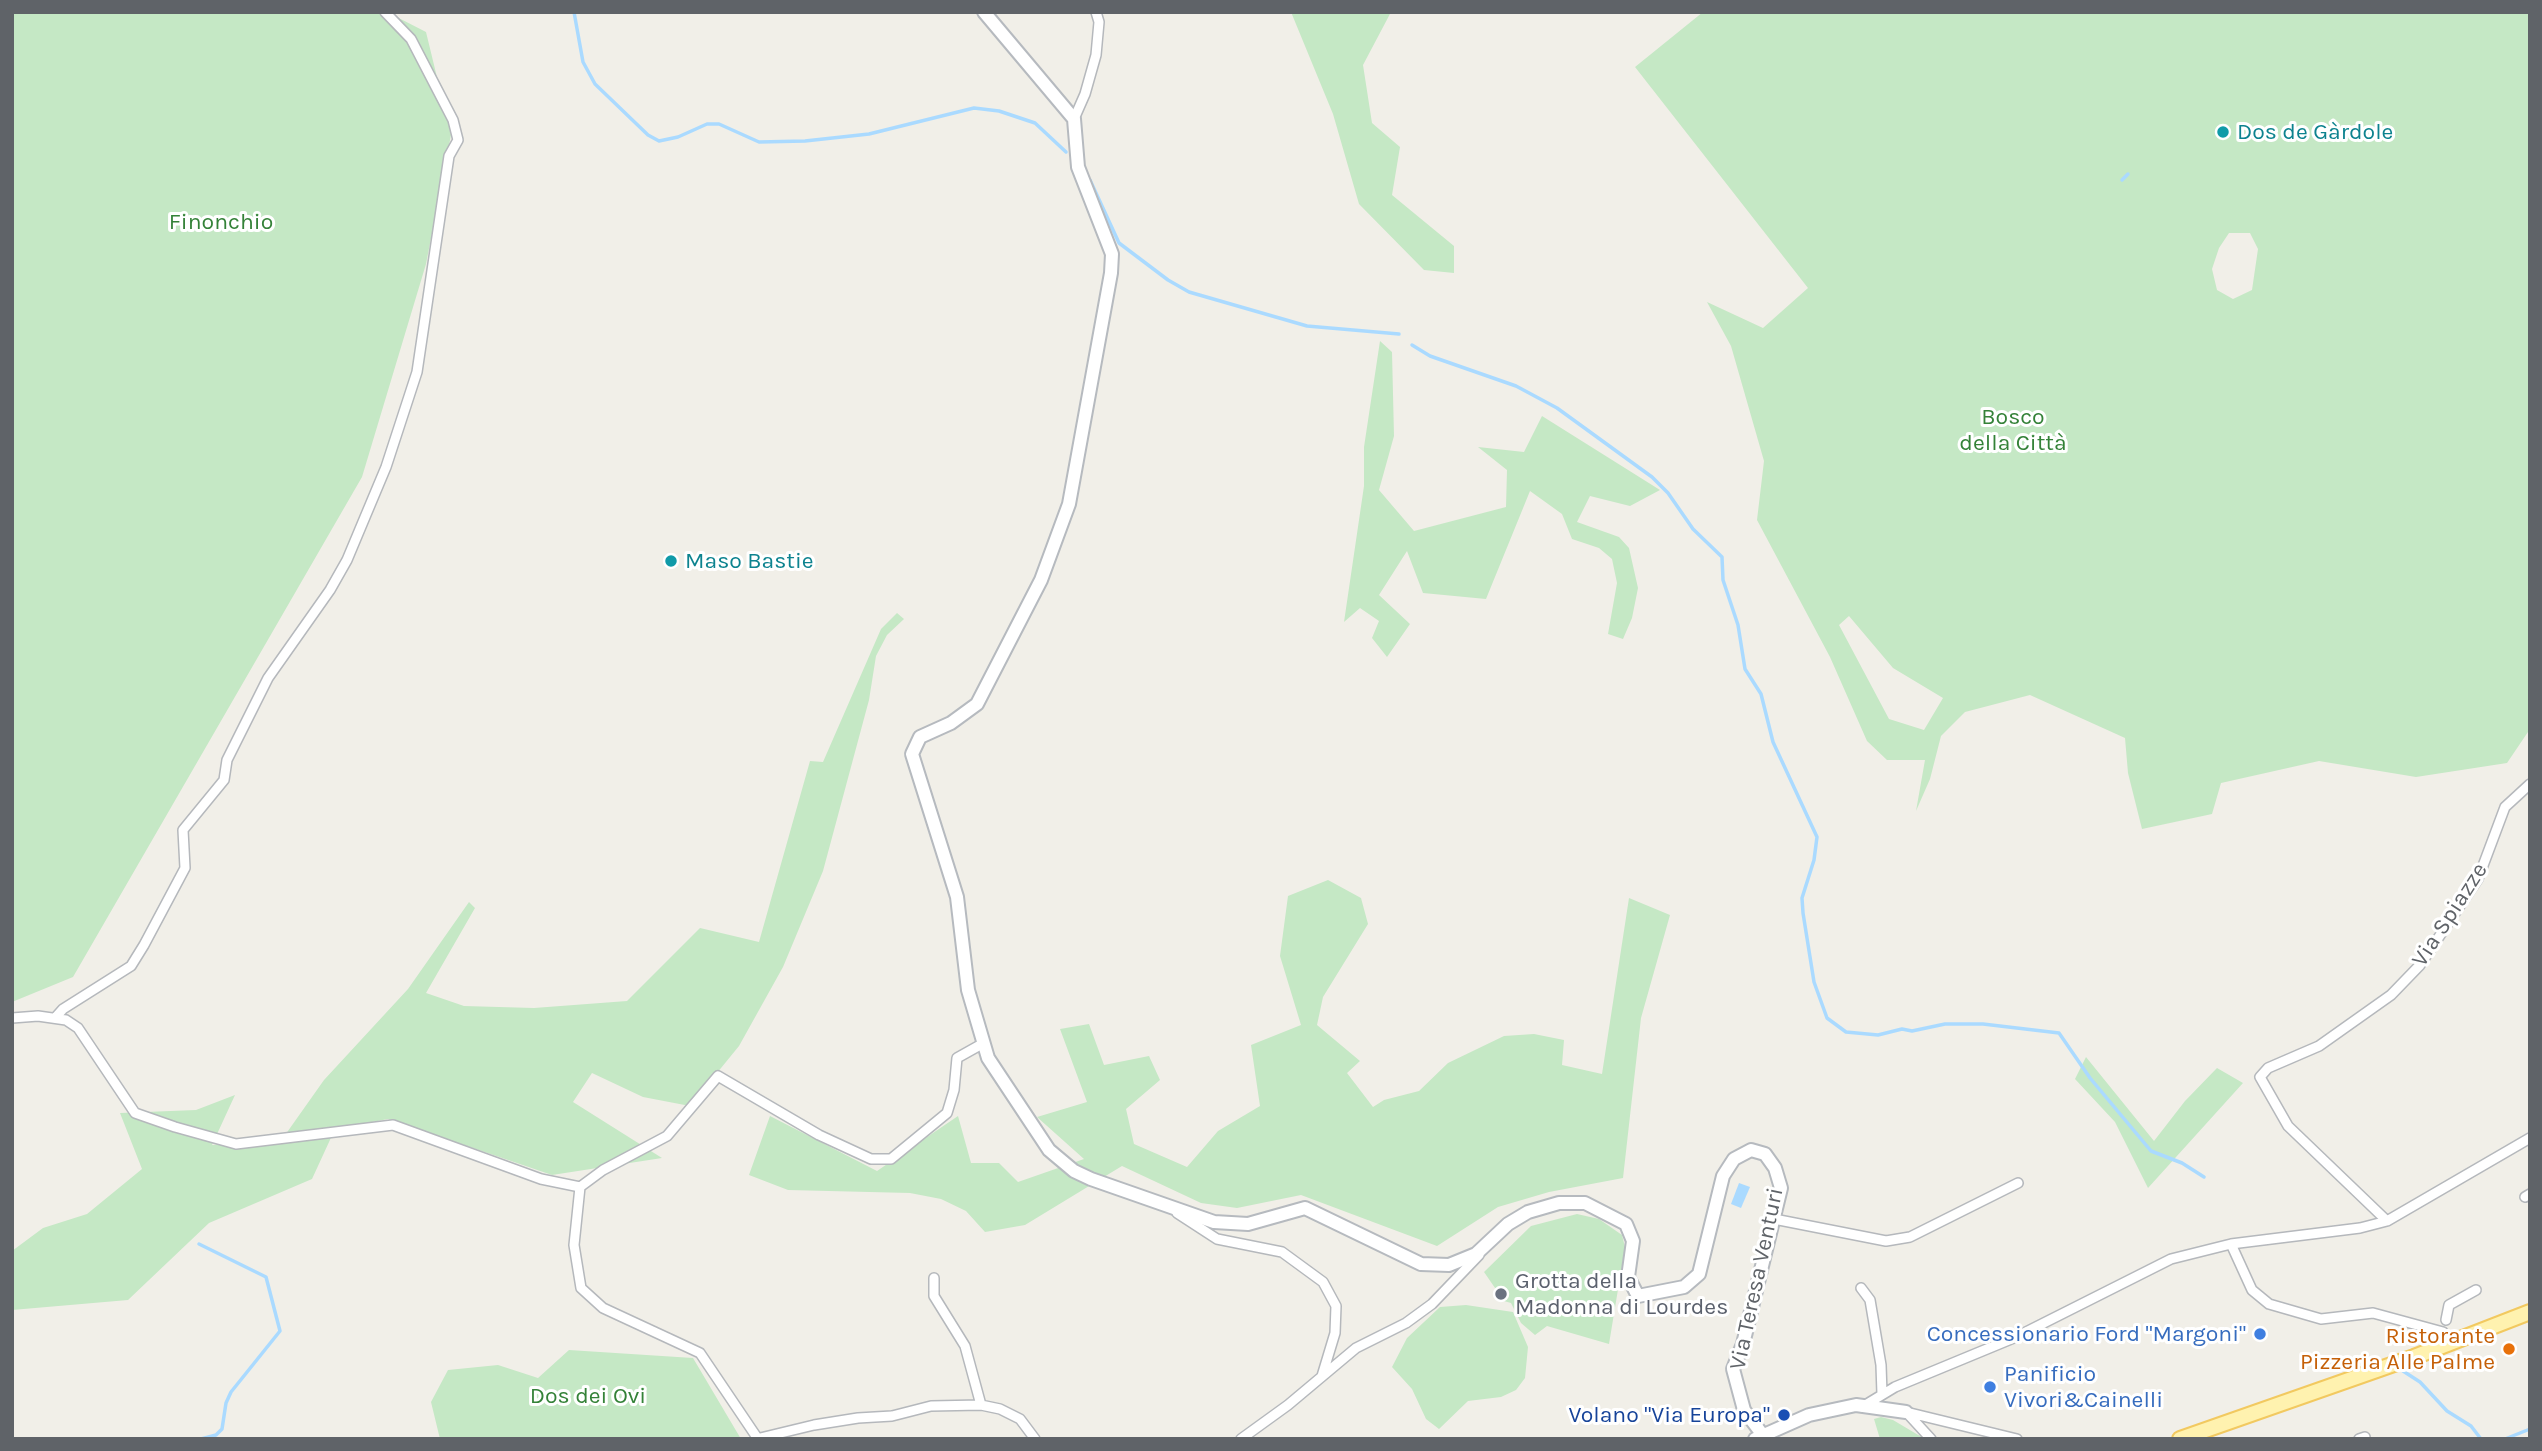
<!DOCTYPE html>
<meta charset="utf-8">
<style>
body{margin:0}
#map{position:relative;width:2542px;height:1451px;overflow:hidden;background:#f1efe8;font-family:Karla,sans-serif}
canvas{display:block}
.frame{position:absolute;inset:0;border:14px solid #5f6368;pointer-events:none}
</style>
<div id="map">
<canvas width="2542" height="1451"></canvas>
<div class="frame"></div>
</div>
<script>
const ctx = document.querySelector('canvas').getContext('2d');
ctx.lineJoin = 'round';
function paint(path, color) { ctx.fillStyle = color; ctx.fill(path, 'evenodd'); }
const shape = rows => new Path2D(rows.map(r => 'M' + r).join(''));
function stroke(path, color, width, dash) { ctx.strokeStyle = color; ctx.lineWidth = width; ctx.lineCap = dash ? 'butt' : 'round'; ctx.setLineDash(dash || []); ctx.stroke(path); }
function drawText(font, color, halo, rows, align = 'center') {
  ctx.font = font + ' Karla,sans-serif'; ctx.lineWidth = 6; ctx.setLineDash([]); ctx.textBaseline = 'middle'; ctx.strokeStyle = halo; ctx.fillStyle = color; for (const [text, x, y, turn = 0] of rows) {
    ctx.save(); ctx.translate(x, y); ctx.rotate((+turn || 0) * Math.PI / 180); ctx.textAlign = isNaN(turn) ? turn : align; if (halo) ctx.strokeText(text, 0, 0); ctx.fillText(text, 0, 0); ctx.restore();
  }
}
paint(shape([
 [12,12,387,12,426,32,451,135,426,264,362,477,73,977,12,1002],
 [1291,12,1391,12,1363,65,1372,123,1400,147,1392,195,1454,246,1454,273,1424,270,1359,204,1333,114],
 [1703,12,2530,12,2530,729,2507,763,2416,777,2319,761,2221,783,2212,814,2142,829,2128,773,2125,738,2030,695,1965,712,1941,736,1930,779,1916,811,1925,760,1887,760,1867,741,1830,657,1757,520,1764,461,1731,346,1707,302,1763,328,1808,288,1635,67],
 [2229,233,2250,233,2258,249,2252,290,2233,299,2217,290,2212,269,2219,248],
 [1849,616,1893,668,1943,698,1924,730,1889,719,1839,625],
 [1380,341,1392,352,1394,436,1379,490,1414,531,1506,507,1507,470,1478,447,1524,452,1542,416,1660,490,1630,506,1590,496,1577,522,1619,537,1629,548,1638,588,1632,618,1623,639,1608,634,1617,583,1612,559,1599,548,1572,539,1562,514,1530,491,1486,599,1423,593,1407,551,1379,595,1410,624,1387,657,1372,638,1379,621,1360,608,1344,622,1364,486,1364,447],
 [897,613,904,619,887,635,876,656,869,700,823,871,783,967,739,1046,690,1106,643,1097,592,1073,573,1102,662,1158,552,1175,388,1119,335,1129,312,1179,209,1223,128,1300,12,1310,12,1251,43,1228,87,1214,142,1169,120,1113,196,1110,235,1095,212,1145,283,1138,324,1080,408,989,469,902,475,908,426,993,464,1006,534,1008,627,1001,700,928,759,942,810,761,823,762,881,629],
 [1328,880,1361,898,1368,924,1323,997,1317,1025,1360,1061,1347,1073,1373,1107,1384,1100,1419,1091,1448,1063,1504,1036,1534,1034,1564,1040,1562,1065,1602,1074,1629,898,1670,915,1641,1018,1623,1178,1549,1192,1498,1207,1437,1246,1301,1195,1237,1208,1201,1203,1122,1166,1025,1225,985,1232,966,1211,941,1199,910,1193,788,1190,749,1175,770,1116,877,1171,958,1116,971,1163,999,1163,1018,1182,1084,1159,1037,1117,1087,1102,1060,1029,1089,1024,1104,1065,1149,1056,1160,1080,1126,1109,1134,1144,1187,1167,1218,1131,1260,1106,1251,1045,1301,1025,1280,956,1288,896],
 [2086,1057,2154,1141,2185,1101,2217,1068,2243,1083,2148,1188,2115,1122,2075,1079],
 [1577,1214,1599,1219,1622,1235,1625,1247,1609,1344,1547,1326,1535,1335,1521,1323,1511,1303,1504,1301,1484,1272,1531,1226],
 [1466,1305,1513,1312,1528,1347,1525,1378,1516,1390,1501,1397,1468,1401,1439,1429,1426,1419,1412,1389,1392,1367,1407,1338,1440,1307],
 [569,1350,693,1358,741,1439,440,1439,431,1402,448,1370,498,1365,538,1378],
 [1881,1417,1893,1420,1925,1439,1880,1439,1874,1419]
]), '#c5e8c5');
paint(shape([
 [1739,1183,1750,1187,1741,1208,1731,1204]
]), '#aadaff');
stroke(shape([
 [574,12,583,62,595,84,648,135,659,141,678,137,707,124,719,124,759,142,805,141,869,134,974,108,999,111,1035,123,1066,152],
 [1090,180,1119,243,1168,280,1189,292,1307,326,1399,334],
 [2122,180,2128,174],
 [1412,345,1430,356,1516,386,1557,408,1652,477,1668,493,1693,529,1722,557,1723,580,1738,625,1745,669,1761,694,1773,742,1817,837,1814,860,1802,898,1803,913,1814,982,1827,1018,1846,1032,1878,1035,1902,1029,1912,1031,1945,1024,1983,1024,2059,1033,2090,1078,2151,1151,2182,1163,2204,1177],
 [199,1244,266,1277,280,1331,231,1392,226,1403,222,1429,216,1435,201,1439],
 [2403,1371,2420,1382,2447,1411,2471,1426,2481,1439],
 [2505,1439,2530,1429]
]), '#aadaff', 3.5);
const street = shape([
 [1074,119,1085,94,1096,55,1099,22,1096,12],
 [12,1018,38,1016,66,1020,78,1028,135,1113,175,1127,236,1144,393,1125,541,1179,580,1187,574,1245,581,1288,603,1308,700,1353,758,1439],
 [55,1018,63,1009,131,966,144,945,185,868,183,830,224,780,227,760,268,678,330,590,347,560,386,467,417,372,449,156,458,140,453,120,411,39,385,12],
 [580,1187,603,1170,667,1136,718,1076,819,1135,871,1159,891,1159,947,1113,954,1090,957,1058,982,1044],
 [2525,1197,2530,1194],
 [1177,1213,1217,1239,1282,1252,1323,1282,1336,1306,1335,1333,1322,1376],
 [1774,1219,1886,1241,1910,1237,2018,1183],
 [2387,1221,2288,1126,2260,1077,2268,1068,2319,1046,2391,995,2420,965,2478,879,2505,807,2530,784],
 [2231,1244,2252,1290,2269,1304,2321,1319,2373,1313,2443,1332],
 [934,1278,934,1296,965,1346,981,1405],
 [1861,1288,1870,1300,1881,1365,1882,1394],
 [2446,1320,2449,1305,2476,1290],
 [1862,1407,1895,1387,2016,1337,2171,1259,2231,1244,2360,1228,2387,1221,2530,1138],
 [1906,1412,2017,1439],
 [1908,1414,1931,1439],
 [756,1439,814,1425,858,1418,892,1416,931,1406,981,1405,1000,1409,1020,1419,1035,1439],
 [1241,1439,1288,1405,1356,1348,1406,1323,1432,1304,1479,1255],
 [2359,1439,2365,1437]
]);
const secondary = shape([
 [984,12,1074,119,1078,167,1112,254,1111,273,1069,504,1041,580,977,704,951,723,920,737,912,754,957,897,968,990,988,1058,1049,1150,1074,1171,1091,1179,1214,1222,1248,1224,1305,1208,1421,1264,1449,1265,1476,1254,1508,1224,1528,1212,1559,1203,1585,1203,1626,1224,1633,1241,1628,1277,1638,1296,1684,1287,1699,1274,1723,1176,1734,1159,1751,1150,1765,1154,1775,1168,1781,1188,1743,1344,1733,1369,1744,1410,1762,1434],
 [1755,1439,1809,1415,1856,1405,1906,1412]
]);
const primary = shape([
 [2180,1439,2414,1357,2530,1312]
]);
stroke(street, '#b5b8bc', 12);
stroke(secondary, '#b6babf', 16);
stroke(primary, '#f2c960', 18);
stroke(street, '#fff', 9);
stroke(secondary, '#fff', 12);
stroke(primary, '#fff2af', 14);
for (const [x, y, r, color] of [
 [2223,132,7,"#0f9aa8"],
 [671,561,7,"#0f9aa8"],
 [1501,1294,7,"#6b7280"],
 [2260,1334,7,"#3f7fe0"],
 [2509,1349,7,"#e8710a"],
 [1990,1387,7,"#3f7fe0"],
 [1784,1415,7,"#1a4fb4"]
]) { const dot = new Path2D(); dot.arc(x, y, r, 0, 2 * Math.PI); ctx.fillStyle = color; ctx.fill(dot); stroke(dot, '#fff', 2.5); }
drawText('23px', '#0d838f', '#fff', [
 ["Dos de Gàrdole",2237,132],
 ["Maso Bastie",685,561]
], 'left');
drawText('23px', '#348238', '#fff', [
 ["Finonchio",221,222],
 ["Bosco",2013,417],
 ["della Città",2013,443],
 ["Dos dei Ovi",588,1396]
]);
drawText('23px', '#5f6368', '#fff', [
 ["Via Spiazze",2450,915,-57],
 ["Via Teresa Venturi",1757,1279,-78]
]);
drawText('23px', '#5b616d', '#fff', [
 ["Grotta della",1515,1281],
 ["Madonna di Lourdes",1515,1307]
], 'left');
drawText('23px', '#366cbe', '#fff', [
 ["Concessionario Ford \"Margoni\"",2246,1334],
 ["Panificio",2004,1374,"left"],
 ["Vivori&Cainelli",2004,1400,"left"]
], 'right');
drawText('23px', '#c56008', '#fff', [
 ["Ristorante",2495,1336],
 ["Pizzeria Alle Palme",2495,1362]
], 'right');
drawText('23px', '#164399', '#fff', [
 ["Volano \"Via Europa\"",1770,1415]
], 'right');
</script>
